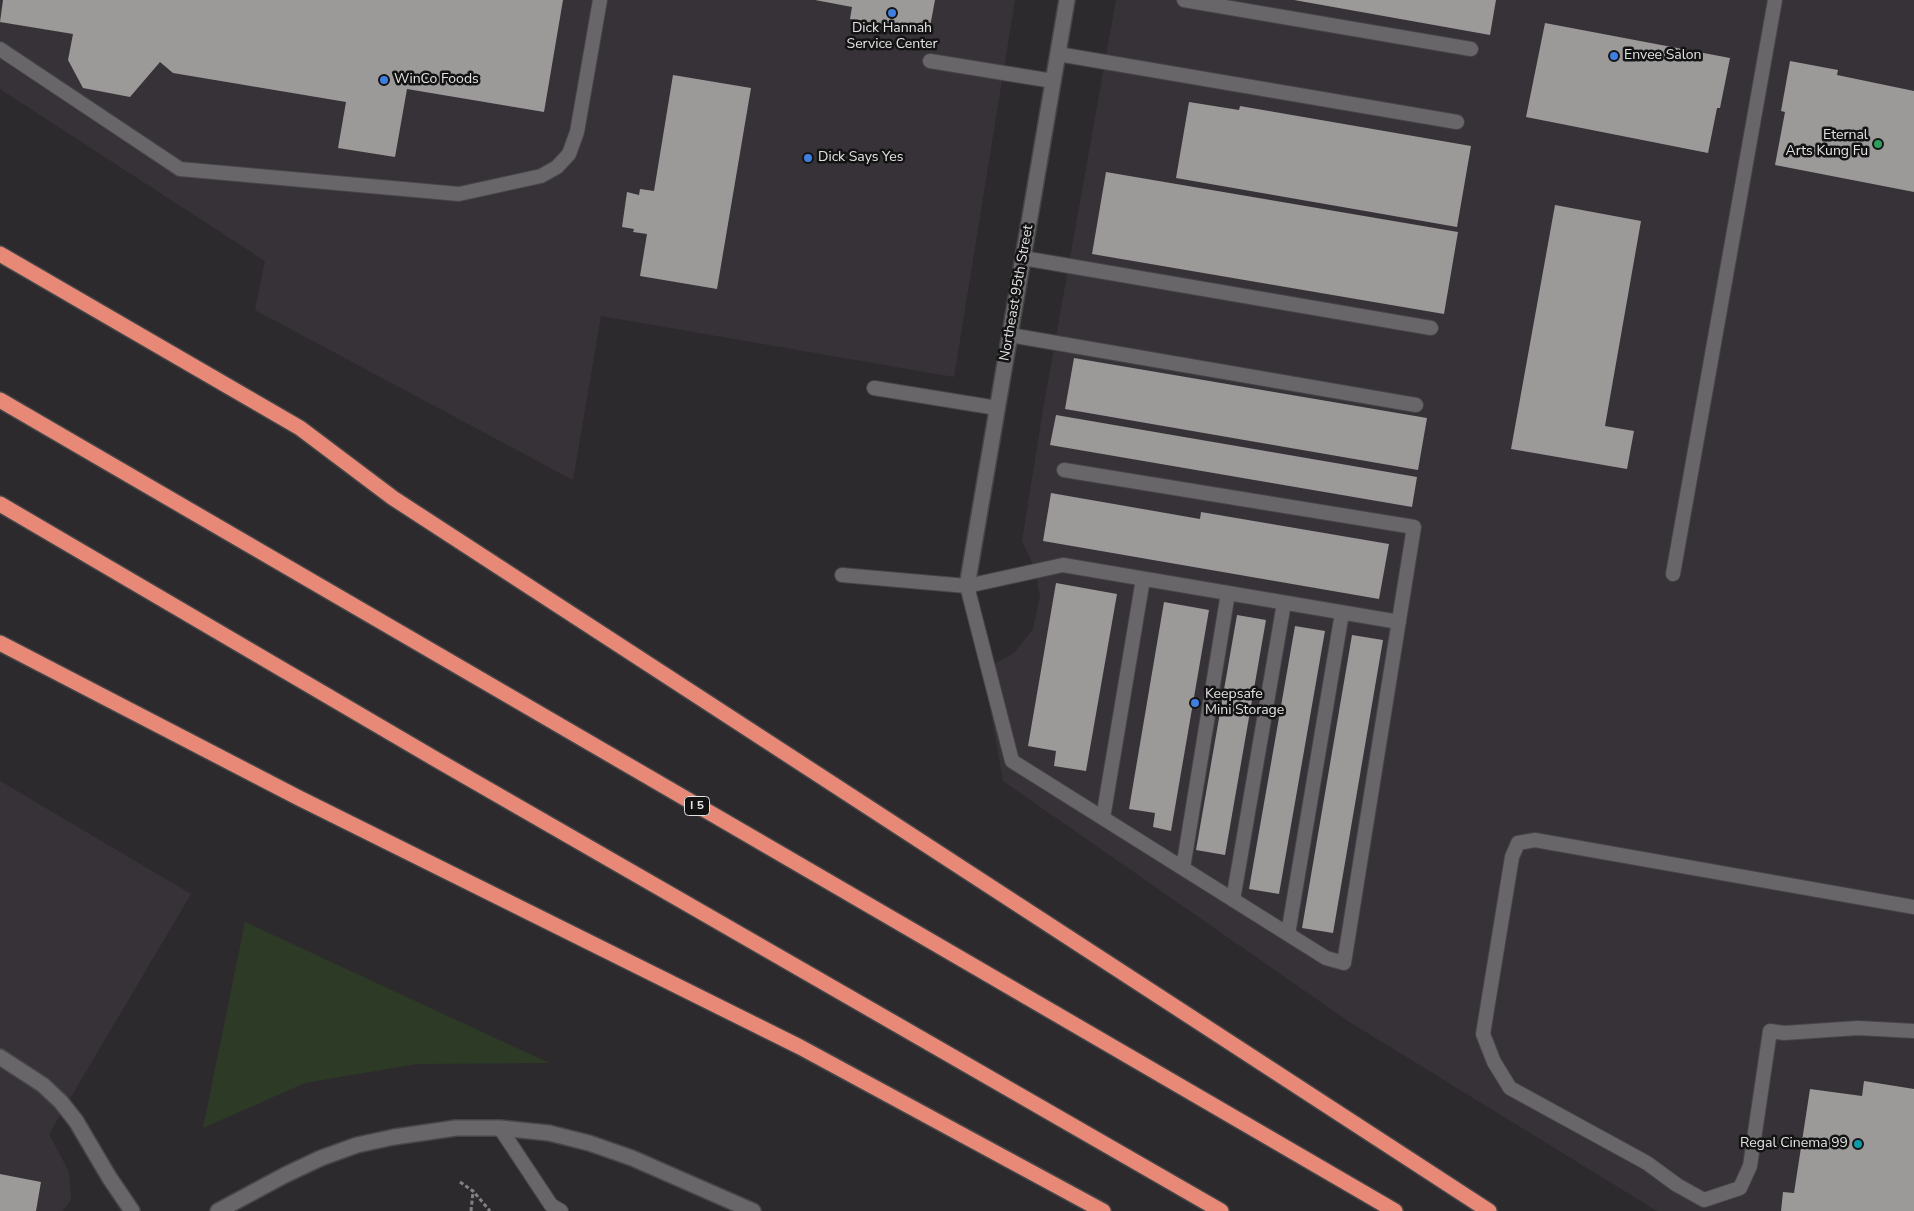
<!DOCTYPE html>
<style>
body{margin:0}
canvas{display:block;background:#2c2a2c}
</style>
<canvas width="1914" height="1211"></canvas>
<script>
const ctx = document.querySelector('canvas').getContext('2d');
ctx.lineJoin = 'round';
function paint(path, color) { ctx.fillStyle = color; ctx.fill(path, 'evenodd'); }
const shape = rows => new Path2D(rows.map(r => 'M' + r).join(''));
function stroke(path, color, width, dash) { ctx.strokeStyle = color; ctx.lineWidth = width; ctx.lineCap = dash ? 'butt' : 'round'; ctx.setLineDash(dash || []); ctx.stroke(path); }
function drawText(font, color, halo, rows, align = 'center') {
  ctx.font = font + ' "Nunito Sans",sans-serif'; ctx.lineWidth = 5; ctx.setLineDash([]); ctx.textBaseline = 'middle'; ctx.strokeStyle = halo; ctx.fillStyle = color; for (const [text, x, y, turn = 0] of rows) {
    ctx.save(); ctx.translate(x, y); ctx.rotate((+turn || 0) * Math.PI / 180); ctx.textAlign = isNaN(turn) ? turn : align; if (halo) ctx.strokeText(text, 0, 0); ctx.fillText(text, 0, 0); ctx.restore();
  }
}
paint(shape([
 [0,0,1015,0,954,377,601,316,573,480,255,310,265,261,0,89],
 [1116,0,1914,0,1914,1211,1657,1211,1348,1021,1003,781,983,670,1014,653,1033,629,1040,597,1035,569,1022,541,1043,410],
 [0,781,191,894,49,1134,69,1172,71,1199,63,1211,0,1211]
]), '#373238');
paint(shape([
 [245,922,549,1063,417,1064,305,1083,203,1128]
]), '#2c3a26');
paint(shape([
 [3,0,563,0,544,112,407,89,395,157,338,148,346,102,173,73,160,62,130,97,83,88,68,60,73,34,0,22],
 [815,0,935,0,929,32,850,19,852,7],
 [1294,0,1496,0,1490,35],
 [1545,23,1730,58,1720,108,1717,108,1708,153,1526,117],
 [1790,61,1838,70,1837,75,1914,91,1914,192,1775,165,1785,112,1781,111],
 [673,75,751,88,717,289,640,276,647,234,633,232,634,229,622,227,627,192,639,195,640,189,654,191],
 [1189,102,1239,110,1240,106,1471,146,1457,227,1176,178],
 [1106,172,1458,232,1444,314,1092,254],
 [1555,205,1641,221,1605,426,1634,431,1627,469,1511,449],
 [1074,358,1427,418,1418,470,1065,409],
 [1056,415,1417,477,1412,507,1050,445],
 [1051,493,1200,519,1201,512,1389,544,1379,599,1043,541],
 [1056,583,1117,594,1086,771,1054,766,1056,751,1028,746],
 [1164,602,1209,610,1171,831,1153,827,1155,813,1129,809],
 [1237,615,1266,620,1225,855,1196,850],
 [1295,626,1325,631,1279,894,1249,889],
 [1352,635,1383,640,1333,933,1302,928],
 [1864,1081,1914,1089,1914,1211,1781,1211,1783,1192,1794,1193,1810,1089,1862,1096],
 [0,1174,41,1182,36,1211,0,1211]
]), '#9c9999');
const lane = shape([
 [1184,0,1471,49],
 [0,49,180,169,459,194,541,176,557,167,569,154,577,132,600,0],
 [1058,54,1457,122],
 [930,61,1053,81],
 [1023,258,1431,328],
 [1010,335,1416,405],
 [874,388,997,408],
 [1673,574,1775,0],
 [842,575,967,586,1063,565,1399,622],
 [967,586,1012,761,1326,958,1344,963,1414,527,1064,470],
 [1103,818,1143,579],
 [1183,868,1228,593],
 [1233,900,1284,603],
 [1914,907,1535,840,1518,843,1512,857,1483,1034,1494,1062,1510,1088,1647,1163,1677,1185,1704,1200,1740,1188,1750,1166,1770,1031,1784,1033,1858,1028,1914,1031],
 [1288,934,1342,613],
 [500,1128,551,1205,561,1211]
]);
const street = shape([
 [967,586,1067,0],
 [0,1057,43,1085,61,1102,76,1121,109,1177,132,1211]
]);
const secondary = shape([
 [218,1211,285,1175,321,1158,357,1145,394,1137,456,1128,500,1128,549,1133,589,1143,632,1158,753,1211]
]);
const highway = shape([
 [0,254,300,428,393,498,1489,1211],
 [0,400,1395,1211],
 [0,504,437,760,1221,1211],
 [0,643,297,797,800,1047,1103,1211]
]);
stroke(lane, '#464547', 16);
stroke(street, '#464547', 18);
stroke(secondary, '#464547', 18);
stroke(highway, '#464547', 18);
stroke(shape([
 [460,1182,473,1191,490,1211],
 [471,1211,473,1192]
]), '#828082', 3, [4, 2.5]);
stroke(lane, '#686669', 14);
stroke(street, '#686669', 15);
stroke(secondary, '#686669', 15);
stroke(highway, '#e88977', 15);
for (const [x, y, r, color] of [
 [892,13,5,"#3f7fe0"],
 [1614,56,5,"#3f7fe0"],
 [384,80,5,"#3f7fe0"],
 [1878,144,5,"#2e9e5b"],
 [808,158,5,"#3f7fe0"],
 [1195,703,5,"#3f7fe0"],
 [1858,1144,5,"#0f9aa8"]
]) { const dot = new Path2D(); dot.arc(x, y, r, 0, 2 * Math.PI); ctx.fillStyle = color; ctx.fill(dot); stroke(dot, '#141314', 2); }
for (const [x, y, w] of [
 [697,806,25]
]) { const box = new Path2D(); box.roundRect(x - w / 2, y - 9.5, w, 19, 4); ctx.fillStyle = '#141314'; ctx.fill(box); stroke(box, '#e4e3e4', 1); }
drawText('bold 12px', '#e4e3e4', null, [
 ["I 5",697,806]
]);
drawText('14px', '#e4e3e4', '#141314', [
 ["Dick Hannah",892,29,"center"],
 ["Service Center",892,45,"center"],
 ["Envee Salon",1624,56],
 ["WinCo Foods",394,80],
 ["Eternal",1868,136,"right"],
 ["Arts Kung Fu",1868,152,"right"],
 ["Dick Says Yes",818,158],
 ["Keepsafe",1205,695],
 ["Mini Storage",1205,711],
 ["Regal Cinema 99",1848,1144,"right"]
], 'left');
drawText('14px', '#e4e3e4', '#141314', [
 ["Northeast 95th Street",1017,293,-80]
]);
</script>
